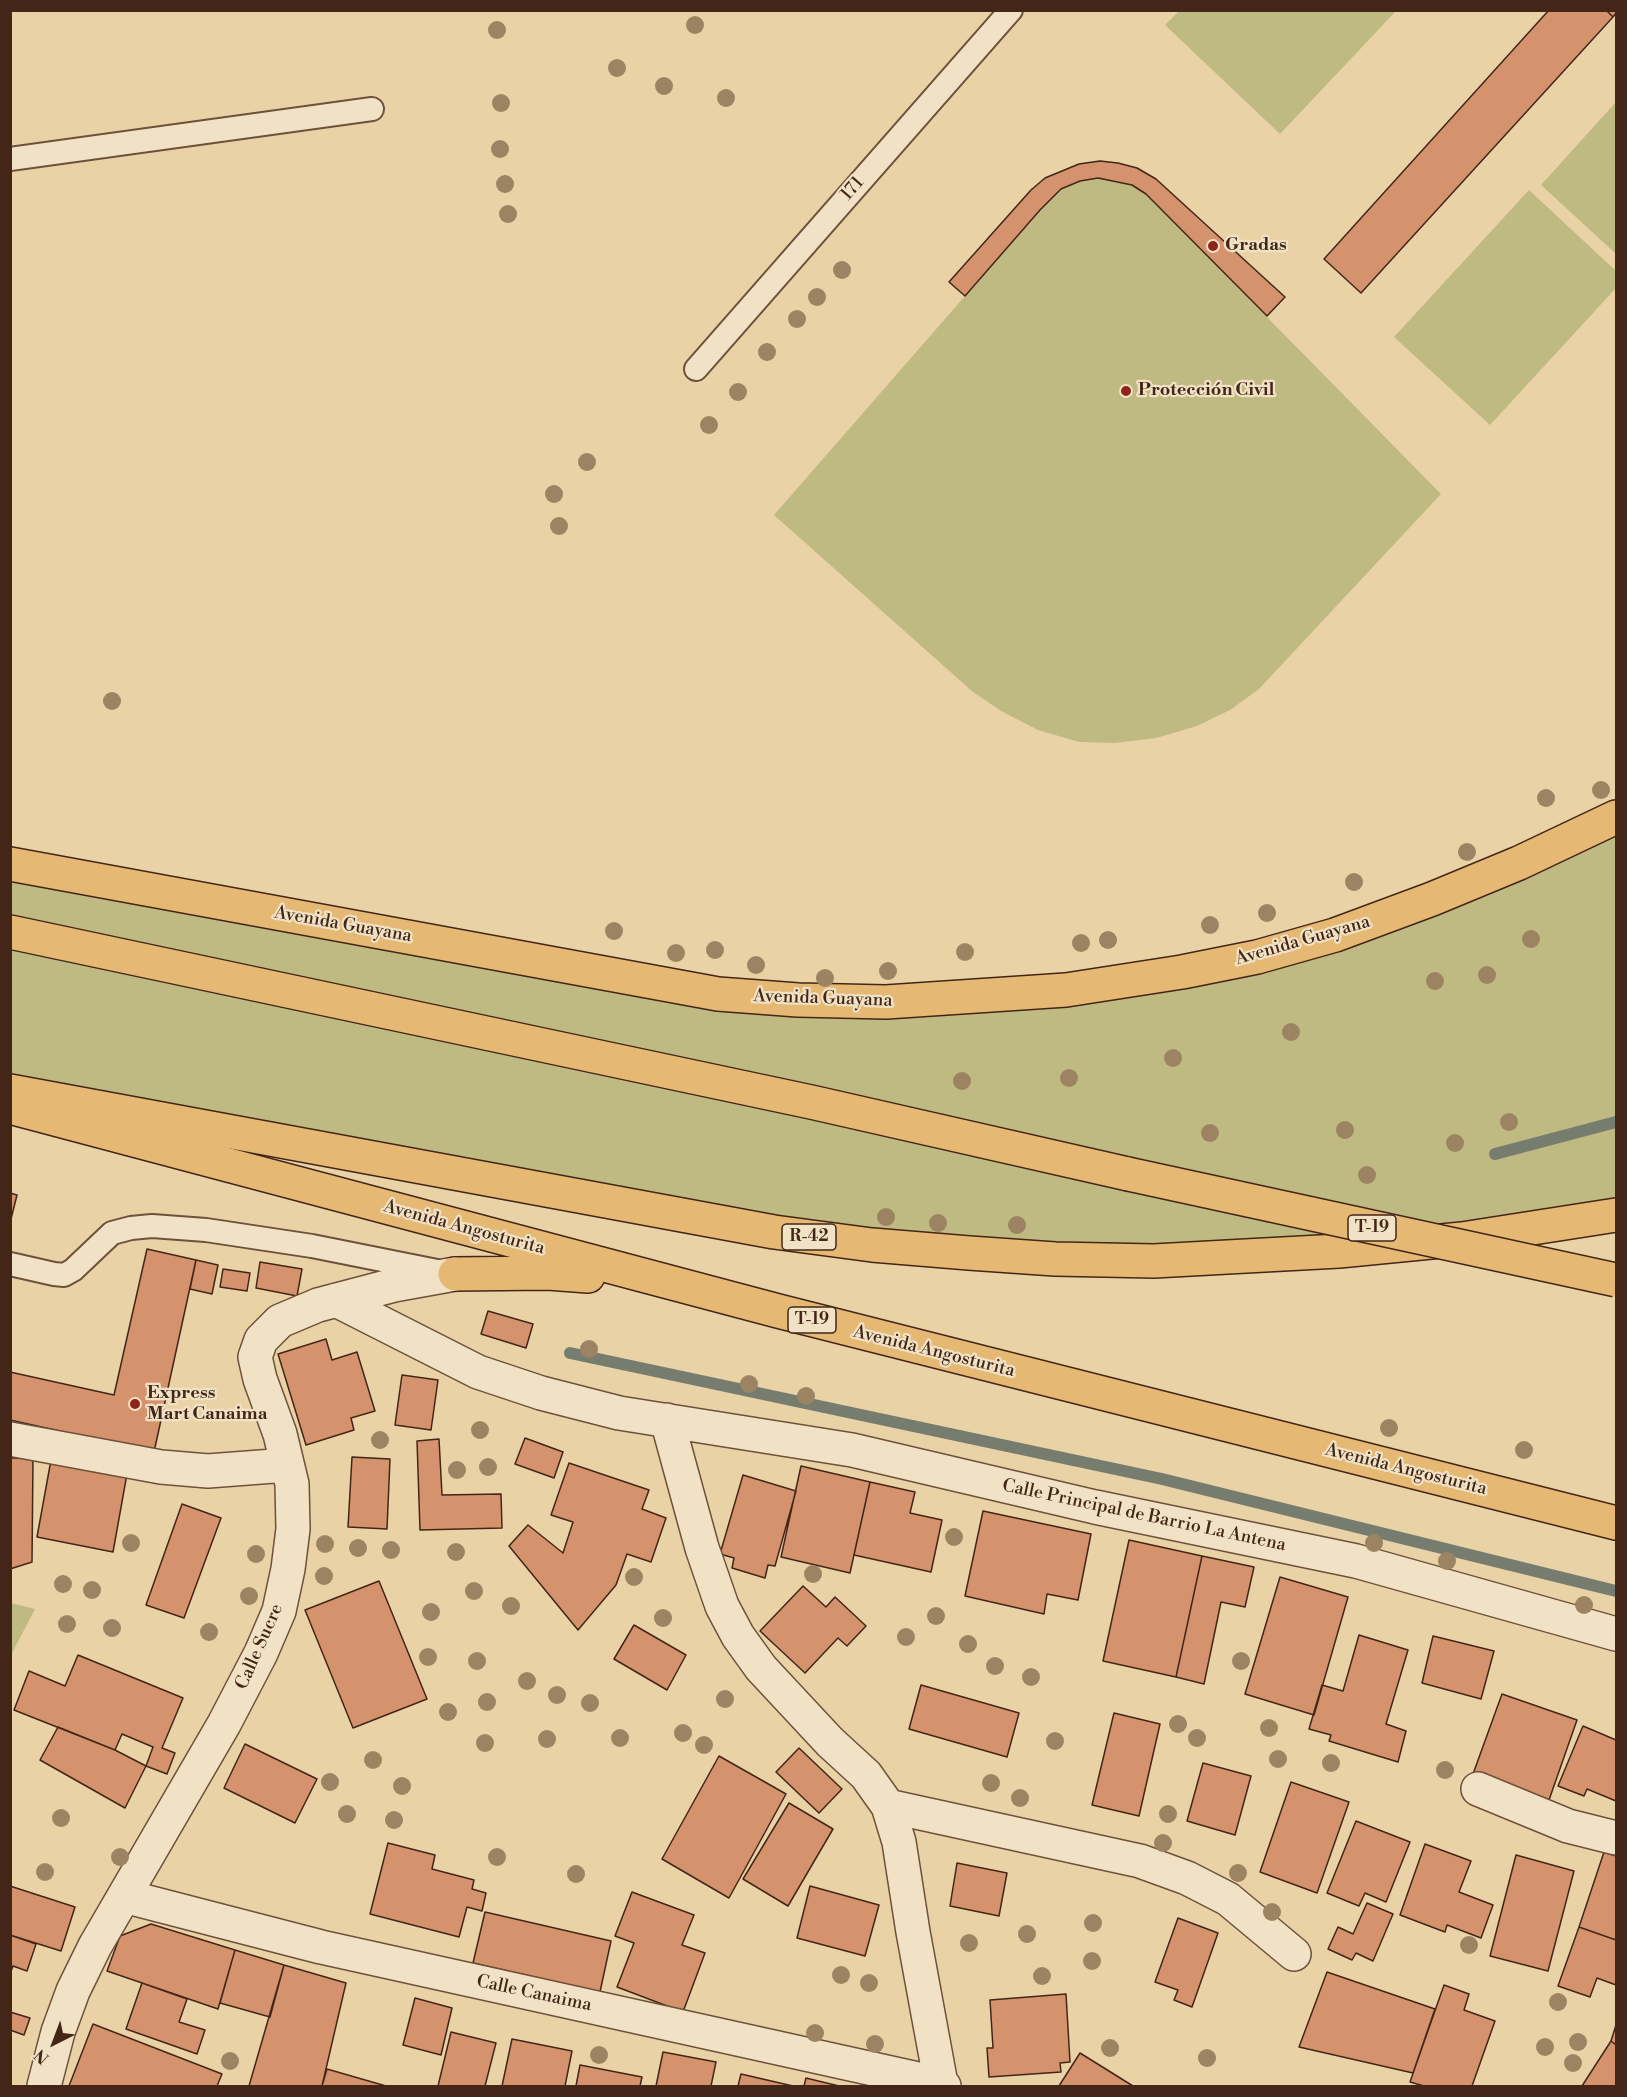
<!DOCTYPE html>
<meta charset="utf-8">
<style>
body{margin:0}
#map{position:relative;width:1627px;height:2097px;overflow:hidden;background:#ead2a7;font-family:"Libre Bodoni",serif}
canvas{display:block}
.frame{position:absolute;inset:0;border:12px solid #432617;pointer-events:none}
.north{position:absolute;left:24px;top:2013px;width:60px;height:60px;-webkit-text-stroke:4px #f1e2c6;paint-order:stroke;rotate:222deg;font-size:16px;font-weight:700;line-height:24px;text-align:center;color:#432617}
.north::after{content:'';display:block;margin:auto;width:21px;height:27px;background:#432617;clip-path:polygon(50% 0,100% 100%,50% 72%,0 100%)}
</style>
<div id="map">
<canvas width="1627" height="2097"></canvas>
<div class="frame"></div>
<div class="north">N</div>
</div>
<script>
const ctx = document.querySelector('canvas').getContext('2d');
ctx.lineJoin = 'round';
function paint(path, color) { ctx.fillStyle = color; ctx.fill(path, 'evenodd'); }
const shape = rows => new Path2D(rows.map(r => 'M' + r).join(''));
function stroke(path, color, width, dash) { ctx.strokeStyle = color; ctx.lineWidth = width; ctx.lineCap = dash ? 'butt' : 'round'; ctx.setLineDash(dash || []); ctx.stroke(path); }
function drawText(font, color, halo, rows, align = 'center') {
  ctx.font = font + ' "Libre Bodoni",serif'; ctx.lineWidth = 4.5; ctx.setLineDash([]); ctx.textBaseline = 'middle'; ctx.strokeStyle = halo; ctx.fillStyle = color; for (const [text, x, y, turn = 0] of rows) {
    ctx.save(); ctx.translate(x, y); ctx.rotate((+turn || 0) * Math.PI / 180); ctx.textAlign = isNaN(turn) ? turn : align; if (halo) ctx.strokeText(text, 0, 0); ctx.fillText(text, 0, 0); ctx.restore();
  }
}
paint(shape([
 [1179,11,1179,10,1396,11,1280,134,1165,25],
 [1616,102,1616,252,1615,253,1541,185],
 [1098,178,1132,185,1146,194,1441,494,1259,689,1230,710,1197,726,1156,738,1115,743,1079,742,1038,730,1001,711,973,692,774,515,1040,210,1061,189,1080,181],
 [1529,190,1616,271,1616,288,1490,425,1394,337],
 [1616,817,1616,1215,1462,1239,969,1253,11,1091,10,852,718,994,1182,972],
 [11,1603,35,1609,11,1655,10,1603]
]), '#bfba82');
stroke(shape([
 [1495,1154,1616,1122],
 [570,1353,1162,1479,1616,1591]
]), '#767d6f', 12);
const building = shape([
 [1549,10,1606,10,1613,17,1361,293,1324,259,1549,10],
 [1606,10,1616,10,1616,13,1613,17,1606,10],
 [1100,161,1118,163,1137,168,1156,179,1285,297,1267,316,1146,194,1132,185,1098,178,1080,181,1061,189,1040,210,965,296,949,282,1031,190,1045,178,1079,164,1100,161],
 [10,1193,17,1195,10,1223,10,1193],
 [147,1249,196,1260,154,1452,10,1420,10,1372,114,1395,147,1249],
 [196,1260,218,1265,212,1294,190,1289,196,1260],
 [260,1262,302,1269,297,1296,256,1288,260,1262],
 [223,1269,250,1273,247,1291,220,1287,223,1269],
 [488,1311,533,1324,526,1348,481,1334,488,1311],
 [326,1339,332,1360,357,1352,375,1411,351,1418,354,1430,306,1445,278,1354,326,1339],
 [402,1375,438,1380,431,1430,395,1425,402,1375],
 [525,1438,563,1452,554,1478,515,1464,525,1438],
 [439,1439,442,1495,501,1494,502,1528,420,1530,417,1441,439,1439],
 [352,1457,390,1459,387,1529,348,1527,352,1457],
 [10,1458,33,1458,32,1562,10,1569,10,1458],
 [51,1460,127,1474,113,1552,37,1537,51,1460],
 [569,1463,649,1490,642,1509,666,1518,651,1562,627,1554,616,1585,578,1630,509,1546,528,1525,563,1553,573,1522,551,1515,569,1463],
 [801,1466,870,1482,850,1573,781,1557,801,1466],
 [743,1475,796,1491,775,1566,768,1565,765,1578,732,1568,734,1558,720,1554,743,1475],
 [870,1482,915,1492,910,1513,942,1520,931,1572,854,1555,870,1482],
 [182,1504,221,1518,184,1618,146,1605,182,1504],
 [983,1511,1091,1534,1078,1600,1047,1594,1044,1614,965,1596,983,1511],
 [1129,1540,1202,1556,1176,1677,1103,1661,1129,1540],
 [1202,1556,1254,1567,1245,1607,1221,1602,1204,1684,1176,1677,1202,1556],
 [1280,1577,1348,1597,1314,1715,1245,1694,1280,1577],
 [379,1581,427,1699,353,1728,305,1610,379,1581],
 [803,1586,826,1607,835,1597,866,1626,847,1646,838,1638,805,1673,760,1631,803,1586],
 [634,1625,686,1655,667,1690,614,1659,634,1625],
 [1359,1635,1408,1650,1386,1724,1406,1731,1398,1762,1329,1741,1331,1735,1309,1729,1322,1685,1343,1691,1359,1635],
 [1433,1636,1494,1651,1481,1699,1422,1683,1433,1636],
 [78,1655,183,1698,162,1748,175,1753,167,1774,146,1766,153,1747,122,1734,115,1750,14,1710,29,1671,65,1686,78,1655],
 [921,1685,1019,1713,1007,1757,909,1729,921,1685],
 [1502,1694,1577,1720,1549,1800,1473,1774,1502,1694],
 [1114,1713,1160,1724,1139,1816,1092,1805,1114,1713],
 [1583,1726,1616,1740,1616,1801,1587,1789,1584,1796,1558,1786,1583,1726],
 [58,1727,115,1750,146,1766,125,1808,40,1760,58,1727],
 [245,1744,317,1779,295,1823,224,1788,245,1744],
 [799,1748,842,1789,819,1813,776,1772,799,1748],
 [719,1756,786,1794,729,1898,662,1859,719,1756],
 [1203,1763,1251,1776,1235,1835,1187,1821,1203,1763],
 [1291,1782,1349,1802,1317,1893,1260,1872,1291,1782],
 [789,1803,833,1829,788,1906,743,1879,789,1803],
 [1356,1821,1410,1842,1386,1902,1365,1893,1359,1906,1327,1893,1356,1821],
 [388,1843,435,1855,432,1869,474,1880,472,1889,486,1893,482,1911,467,1907,459,1937,370,1914,388,1843],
 [1425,1844,1471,1861,1459,1892,1493,1905,1481,1938,1447,1925,1445,1932,1400,1915,1425,1844],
 [1604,1852,1616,1856,1616,1940,1579,1927,1604,1852],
 [1516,1855,1574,1871,1548,1971,1490,1956,1516,1855],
 [957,1863,1007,1873,999,1916,950,1906,957,1863],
 [10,1886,75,1907,61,1951,10,1935,10,1886],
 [810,1886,879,1905,865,1956,797,1938,810,1886],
 [632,1892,694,1915,682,1945,705,1953,683,2012,617,1987,634,1943,615,1936,632,1892],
 [1367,1903,1393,1914,1373,1961,1356,1953,1352,1960,1328,1949,1338,1927,1353,1934,1367,1903],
 [485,1912,611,1941,600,1992,473,1963,485,1912],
 [1178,1918,1218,1933,1192,2007,1174,2000,1178,1990,1155,1982,1178,1918],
 [151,1924,235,1950,218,2009,107,1971,120,1936,151,1924],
 [1579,1927,1616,1940,1616,1985,1597,1978,1590,1997,1558,1986,1579,1927],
 [10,1935,36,1944,27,1971,13,1966,10,1974,10,1935],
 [235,1950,284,1965,270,2017,220,2003,235,1950],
 [284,1965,346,1983,322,2086,249,2086,284,1965],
 [1327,1972,1435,2009,1413,2073,1299,2047,1327,1972],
 [142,1983,187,1999,179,2022,205,2030,197,2054,126,2029,142,1983],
 [1444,1985,1469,1994,1464,2010,1495,2021,1472,2086,1424,2086,1410,2082,1444,1985],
 [1066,1994,1070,2062,1060,2063,1061,2072,989,2077,987,2048,993,2048,990,2000,1066,1994],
 [415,1998,452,2008,441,2055,403,2045,415,1998],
 [10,2012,30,2018,24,2035,10,2030,10,2012],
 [93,2024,222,2074,217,2086,69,2086,93,2024],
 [1616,2025,1616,2045,1611,2041,1616,2025],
 [451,2032,496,2043,485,2086,438,2086,451,2032],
 [512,2039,572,2051,565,2086,502,2086,512,2039],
 [1611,2041,1616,2045,1616,2086,1582,2086,1611,2041],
 [663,2052,716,2062,711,2086,656,2086,663,2052],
 [1080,2053,1133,2086,1059,2086,1080,2053],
 [580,2065,642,2077,640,2086,576,2086,580,2065],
 [327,2069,386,2086,322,2086,327,2069],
 [741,2074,793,2086,738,2086,741,2074],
 [806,2078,839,2086,804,2086,806,2078]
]);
paint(building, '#d4926d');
stroke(building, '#432617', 1.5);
const service = shape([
 [10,159,372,109],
 [696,369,1011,10],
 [10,1264,54,1274,64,1275,73,1270,112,1233,131,1228,152,1226,206,1230,312,1246,437,1271]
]);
const minor = shape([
 [336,1300,478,1372,541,1393,619,1413,852,1450,1095,1507,1356,1561,1616,1634],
 [667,1420,702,1548,722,1606,738,1636,761,1668,830,1742,866,1775,888,1806,899,1842,913,1932,941,2084],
 [10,1439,161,1467,208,1471,287,1465],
 [1478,1789,1568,1826,1616,1838],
 [888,1806,1140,1861,1187,1878,1228,1899,1294,1954],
 [124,1896,321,1947,941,2084,944,2086],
 [44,2086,58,2032,73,1991,95,1946,224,1724,261,1653,279,1611,288,1569,293,1529,292,1484,280,1434,260,1379,255,1357,261,1340,280,1321,318,1305,394,1285,455,1274]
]);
const primary = shape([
 [10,864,718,994,798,1000,886,1002,1066,990,1182,972,1257,957,1335,935,1432,899,1519,863,1616,817],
 [10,1091,774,1232,872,1245,969,1253,1055,1259,1154,1261,1246,1256,1339,1251,1462,1239,1616,1215]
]);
const motorway = shape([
 [10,932,811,1102,1128,1174],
 [10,1107,778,1311,1616,1523],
 [455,1274,548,1273,588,1276]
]);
stroke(service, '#6d513b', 26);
stroke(minor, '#6d513b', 36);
stroke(primary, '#432617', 36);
stroke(motorway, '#432617', 36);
stroke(service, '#f1e2c6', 22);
stroke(minor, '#f1e2c6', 33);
stroke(primary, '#e5b974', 33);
stroke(motorway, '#e5b974', 33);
const motorwayBridge = shape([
 [1128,1174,1616,1280]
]);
stroke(motorwayBridge, '#432617', 36, []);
stroke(motorwayBridge, '#e5b974', 33);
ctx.fillStyle = '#9c8463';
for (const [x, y] of [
 [695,25],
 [497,30],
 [617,68],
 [664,86],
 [726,98],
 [501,103],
 [500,149],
 [505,184],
 [508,214],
 [842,270],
 [817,297],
 [797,319],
 [767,352],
 [738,392],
 [709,425],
 [587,462],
 [554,494],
 [559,526],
 [112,701],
 [1601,790],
 [1546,798],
 [1467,852],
 [1354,882],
 [1267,913],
 [1210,925],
 [614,931],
 [1531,939],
 [1108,940],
 [1081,943],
 [715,950],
 [965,952],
 [676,953],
 [756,965],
 [888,971],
 [1487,975],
 [825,978],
 [1435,981],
 [1291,1032],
 [1173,1058],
 [1069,1078],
 [962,1081],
 [1509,1122],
 [1345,1130],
 [1210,1133],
 [1455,1143],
 [1367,1175],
 [886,1217],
 [938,1223],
 [1017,1225],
 [589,1349],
 [749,1384],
 [806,1396],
 [1389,1428],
 [480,1430],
 [380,1440],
 [1524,1450],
 [488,1467],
 [457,1470],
 [954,1537],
 [131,1543],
 [1374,1543],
 [325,1544],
 [358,1548],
 [391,1550],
 [456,1552],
 [256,1554],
 [1447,1561],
 [813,1574],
 [324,1576],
 [634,1577],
 [63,1584],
 [92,1590],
 [474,1591],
 [249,1596],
 [1584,1605],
 [511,1606],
 [431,1612],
 [936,1616],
 [663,1618],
 [67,1624],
 [112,1628],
 [209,1632],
 [906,1637],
 [968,1644],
 [428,1657],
 [477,1661],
 [1241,1661],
 [995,1666],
 [1031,1677],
 [527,1681],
 [557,1695],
 [725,1699],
 [487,1702],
 [590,1703],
 [448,1712],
 [1178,1724],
 [1269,1728],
 [683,1733],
 [620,1738],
 [1197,1738],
 [547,1739],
 [1055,1741],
 [485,1743],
 [704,1745],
 [1278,1759],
 [373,1760],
 [1331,1763],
 [1445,1770],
 [330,1782],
 [991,1783],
 [402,1786],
 [1020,1798],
 [347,1814],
 [1168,1814],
 [61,1818],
 [394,1820],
 [1163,1843],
 [120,1857],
 [497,1857],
 [45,1872],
 [1238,1873],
 [576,1874],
 [1272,1912],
 [1093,1923],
 [1027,1934],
 [969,1943],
 [1469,1945],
 [1092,1961],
 [841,1975],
 [1042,1976],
 [869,1983],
 [1558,2002],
 [815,2033],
 [1578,2042],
 [875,2044],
 [1545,2047],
 [1110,2048],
 [599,2055],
 [1207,2058],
 [230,2061],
 [1573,2063]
]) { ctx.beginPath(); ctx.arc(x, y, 9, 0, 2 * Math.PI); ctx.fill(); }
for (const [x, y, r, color] of [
 [1213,246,6,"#8f2418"],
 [1126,391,6,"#8f2418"],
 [135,1404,6,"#8f2418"]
]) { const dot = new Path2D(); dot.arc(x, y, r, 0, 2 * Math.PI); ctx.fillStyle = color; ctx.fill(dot); stroke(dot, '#f1e2c6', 2); }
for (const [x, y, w] of [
 [1372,1228,48],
 [809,1237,54],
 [812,1320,48]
]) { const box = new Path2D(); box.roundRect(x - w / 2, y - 13, w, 26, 4.5); ctx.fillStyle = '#f1e2c6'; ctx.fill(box); stroke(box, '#432617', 1.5); }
drawText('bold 16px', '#432617', null, [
 ["T-19",1372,1228],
 ["R-42",809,1237],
 ["T-19",812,1320]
]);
drawText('18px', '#432617', '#f1e2c6', [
 ["171",853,189,-49],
 ["Avenida Guayana",343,925,10],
 ["Avenida Guayana",1303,941,-16],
 ["Avenida Guayana",823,999,2],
 ["Avenida Angosturita",464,1228,15],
 ["Avenida Angosturita",934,1352,14],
 ["Avenida Angosturita",1406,1470,14],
 ["Calle Principal de Barrio La Antena",1144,1516,12],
 ["Calle Sucre",260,1647,-66],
 ["Calle Canaima",534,1994,12]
]);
drawText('bold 18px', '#432617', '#f1e2c6', [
 ["Gradas",1225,246],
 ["Protección Civil",1138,391],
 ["Express",147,1394],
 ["Mart Canaima",147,1415]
], 'left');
</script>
